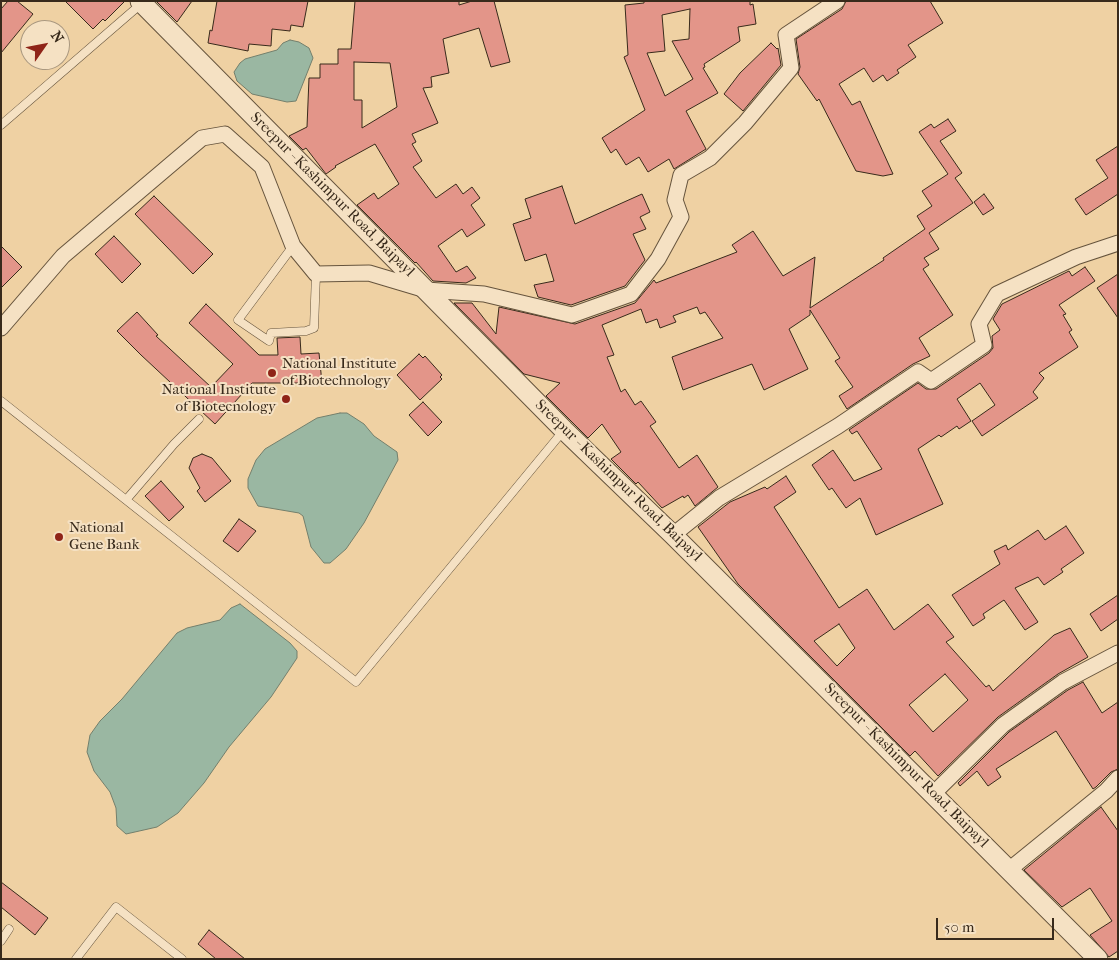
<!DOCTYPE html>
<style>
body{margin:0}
#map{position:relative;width:1119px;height:960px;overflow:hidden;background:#efd1a3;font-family:"IM FELL French Canon",serif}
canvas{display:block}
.frame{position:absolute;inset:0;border:2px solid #382a1b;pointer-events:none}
.north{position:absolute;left:20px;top:20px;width:50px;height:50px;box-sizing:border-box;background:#f5e1c3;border:1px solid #a99880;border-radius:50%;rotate:57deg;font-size:14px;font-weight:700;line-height:20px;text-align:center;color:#382a1b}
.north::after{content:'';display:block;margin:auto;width:18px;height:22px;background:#8f2418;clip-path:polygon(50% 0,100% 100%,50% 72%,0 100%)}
.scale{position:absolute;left:936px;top:918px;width:118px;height:22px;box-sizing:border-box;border:2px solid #382a1b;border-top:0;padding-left:6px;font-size:15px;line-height:18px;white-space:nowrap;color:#382a1b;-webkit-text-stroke:4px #f5e1c3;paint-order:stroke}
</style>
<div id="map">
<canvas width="1119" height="960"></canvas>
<div class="frame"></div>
<div class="north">N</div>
<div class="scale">50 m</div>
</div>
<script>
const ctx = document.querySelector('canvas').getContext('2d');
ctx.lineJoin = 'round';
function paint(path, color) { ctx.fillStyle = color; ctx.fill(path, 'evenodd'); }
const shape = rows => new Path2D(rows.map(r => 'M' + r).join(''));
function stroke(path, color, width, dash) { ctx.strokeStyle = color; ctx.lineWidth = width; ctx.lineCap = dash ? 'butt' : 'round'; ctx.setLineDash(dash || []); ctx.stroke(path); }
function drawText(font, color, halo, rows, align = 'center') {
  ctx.font = font + ' "IM FELL French Canon",serif'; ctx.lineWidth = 4; ctx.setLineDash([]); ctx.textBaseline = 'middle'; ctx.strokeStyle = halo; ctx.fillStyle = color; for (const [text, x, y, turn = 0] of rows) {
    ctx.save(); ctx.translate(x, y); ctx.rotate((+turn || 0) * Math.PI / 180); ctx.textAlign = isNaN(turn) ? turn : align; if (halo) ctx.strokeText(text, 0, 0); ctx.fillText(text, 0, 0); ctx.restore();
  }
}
const water = shape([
 [290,40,299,42,309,48,313,58,296,101,287,102,252,94,237,81,234,72,240,63,245,59,277,50,283,43,290,40],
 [340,413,347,413,364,424,374,436,397,452,398,460,364,523,346,549,330,563,324,563,311,547,303,516,299,513,258,506,248,488,248,479,256,460,265,449,317,418,340,413],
 [240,604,290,643,297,651,297,658,271,697,229,747,204,783,178,813,157,827,126,834,117,826,116,808,110,792,94,771,87,752,90,735,100,721,122,699,177,633,187,628,220,620,231,608,240,604]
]);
paint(water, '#9ab7a2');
stroke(water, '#737f6c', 1);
const building = shape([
 [8,1,17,1,33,14,1,53,1,9,8,1],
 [65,1,125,1,105,21,103,19,93,29,65,1],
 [156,1,192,1,177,22,156,1],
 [217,1,308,1,303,27,291,25,290,31,272,29,271,46,249,44,248,51,208,43,210,30,212,31,217,1],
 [355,1,459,1,459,5,472,1,494,1,510,62,491,67,479,28,443,39,449,73,431,77,432,87,423,88,438,123,412,134,416,142,412,144,422,161,413,167,436,198,456,184,463,194,472,187,480,198,471,205,485,225,467,237,462,229,438,246,456,272,467,266,476,278,466,283,433,281,416,262,415,263,357,205,374,193,378,199,399,184,375,144,335,166,336,167,326,174,306,148,303,150,289,136,307,127,309,78,320,78,320,64,338,64,338,49,351,49,355,1],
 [354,62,390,63,397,107,362,128,362,100,354,100,354,62],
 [644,1,750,1,750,5,753,4,756,24,738,27,740,41,704,64,705,67,703,68,718,93,686,111,706,149,674,169,669,159,648,172,639,157,626,165,616,149,611,153,602,138,645,110,624,57,628,55,625,5,644,3,644,1],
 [690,9,689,39,672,41,693,79,665,96,647,53,665,51,662,15,690,9],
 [846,1,930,1,943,23,908,45,916,57,897,70,899,73,887,81,883,75,873,82,864,68,839,84,852,105,860,101,893,174,883,176,856,171,819,99,817,101,798,74,800,67,796,39,842,9,846,1],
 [771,43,777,49,778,48,781,65,743,111,724,94,740,73,771,43],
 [948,119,956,131,940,141,962,173,955,178,973,203,929,233,939,249,924,258,929,265,923,269,953,315,919,338,930,356,913,364,847,409,839,396,853,387,835,361,840,358,810,310,810,315,789,329,808,369,764,390,752,364,683,390,672,357,723,338,705,312,700,314,697,307,673,316,676,322,660,328,657,319,646,323,641,309,602,325,614,355,607,357,621,392,625,389,635,405,641,401,656,422,650,426,679,468,697,455,718,487,695,506,688,495,684,498,683,496,662,508,638,482,636,484,611,459,621,452,602,424,588,438,546,396,560,383,524,374,454,303,472,303,496,334,499,307,575,324,635,303,654,280,656,283,737,252,732,245,753,231,783,276,815,257,810,308,884,260,883,258,925,229,917,216,932,206,922,191,948,174,919,132,931,124,934,128,948,119],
 [1118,146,1118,194,1086,215,1075,199,1108,178,1096,160,1118,146],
 [562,186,575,224,642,194,650,212,640,217,646,229,633,234,645,260,625,286,571,305,538,297,534,285,554,281,546,254,525,261,513,224,531,218,525,199,562,186],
 [984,194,994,208,983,215,974,202,984,194],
 [154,196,213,254,193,274,135,214,154,196],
 [114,236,141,264,122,283,95,254,114,236],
 [1,246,22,267,1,288,1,246],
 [1085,267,1095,281,1059,305,1066,314,1063,315,1072,330,1069,332,1078,347,1039,373,1044,378,1033,392,1038,398,982,436,972,421,995,405,980,383,957,399,971,421,959,429,957,426,941,437,939,435,918,449,943,504,876,535,860,498,846,508,832,488,829,490,812,465,833,450,854,481,882,469,857,431,852,434,849,430,918,383,926,389,936,389,989,353,993,348,992,336,1000,330,993,319,1002,304,1069,271,1072,276,1085,267],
 [1118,274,1118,318,1097,288,1118,274],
 [206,304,259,355,278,355,277,338,300,337,301,354,319,353,322,383,252,383,215,424,141,355,117,331,137,312,158,335,156,336,211,387,233,364,189,323,206,304],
 [419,354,423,358,425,356,442,375,440,377,442,379,420,400,397,375,419,354],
 [423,402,442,422,428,436,409,415,423,402],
 [202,454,212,458,231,481,205,502,197,491,200,488,189,468,193,458,202,454],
 [786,476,796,492,774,507,839,608,867,589,894,630,928,604,954,637,946,642,986,687,989,685,993,691,1054,635,1070,628,1088,657,1058,674,998,717,938,776,915,751,910,756,738,584,698,527,730,502,765,487,767,489,786,476],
 [839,624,855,648,837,666,814,641,839,624],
 [945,674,968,700,933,732,909,705,945,674],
 [161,481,184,507,169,521,145,496,161,481],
 [239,519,256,531,238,552,223,541,239,519],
 [1066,526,1084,553,1061,569,1063,572,1044,585,1038,577,1015,588,1038,622,1025,630,1004,600,983,614,985,618,973,626,952,595,1000,564,994,551,1006,545,1008,550,1038,530,1045,540,1066,526],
 [1118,595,1118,619,1101,631,1090,614,1118,595],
 [1083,682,1102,713,1118,702,1118,769,1111,772,1096,787,1093,789,1056,731,996,769,1001,777,988,786,977,771,960,786,958,783,1009,732,1068,690,1083,682],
 [1101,807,1118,831,1118,951,1109,957,1090,935,1112,921,1090,888,1062,907,1024,870,1101,807],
 [1,882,48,918,35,935,1,907,1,882],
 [209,930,245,959,216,959,198,944,209,930]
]);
paint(building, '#e39589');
stroke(building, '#382a1b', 1);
const service = shape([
 [1,125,141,4],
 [293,246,238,320,269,341,271,333,306,331,314,328,316,274],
 [1,401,356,682,564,430],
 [126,500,174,444,199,419],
 [1,941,9,929],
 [76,959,116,907,182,959]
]);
const minor = shape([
 [1,328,63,256,202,138,225,134,262,167,293,246,316,274,369,273,426,290,484,294,572,315,631,294,658,259,681,217,675,200,681,175,710,158,745,123,791,68,786,35,837,1],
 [673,535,719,498,838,426,918,372,931,381,984,345,979,324,997,294,1076,257,1118,243],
 [934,793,1003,725,1063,682,1118,653],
 [1010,869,1106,791,1118,778]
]);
const tertiary = shape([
 [140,1,564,430,673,535,1098,959]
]);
stroke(service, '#66543d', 9);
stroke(minor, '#66543d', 17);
stroke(tertiary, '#66543d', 21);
stroke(service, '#f5e1c3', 8);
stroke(minor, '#f5e1c3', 15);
stroke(tertiary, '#f5e1c3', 19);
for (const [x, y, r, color] of [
 [272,373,5,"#8f2418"],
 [286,399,5,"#8f2418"],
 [59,537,5,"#8f2418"]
]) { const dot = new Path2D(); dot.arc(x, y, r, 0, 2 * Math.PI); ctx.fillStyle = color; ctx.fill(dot); stroke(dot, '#f5e1c3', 2); }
drawText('15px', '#382a1b', '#f5e1c3', [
 ["Sreepur - Kashimpur Road, Baipayl",332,195,45],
 ["Sreepur - Kashimpur Road, Baipayl",618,481,44],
 ["Sreepur - Kashimpur Road, Baipayl",906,766,45]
]);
drawText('15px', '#382a1b', '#f5e1c3', [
 ["National Institute",282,364],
 ["of Biotechnology",282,381],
 ["National Institute",276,390,"right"],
 ["of Biotecnology",276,407,"right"],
 ["National",69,528],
 ["Gene Bank",69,545]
], 'left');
</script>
